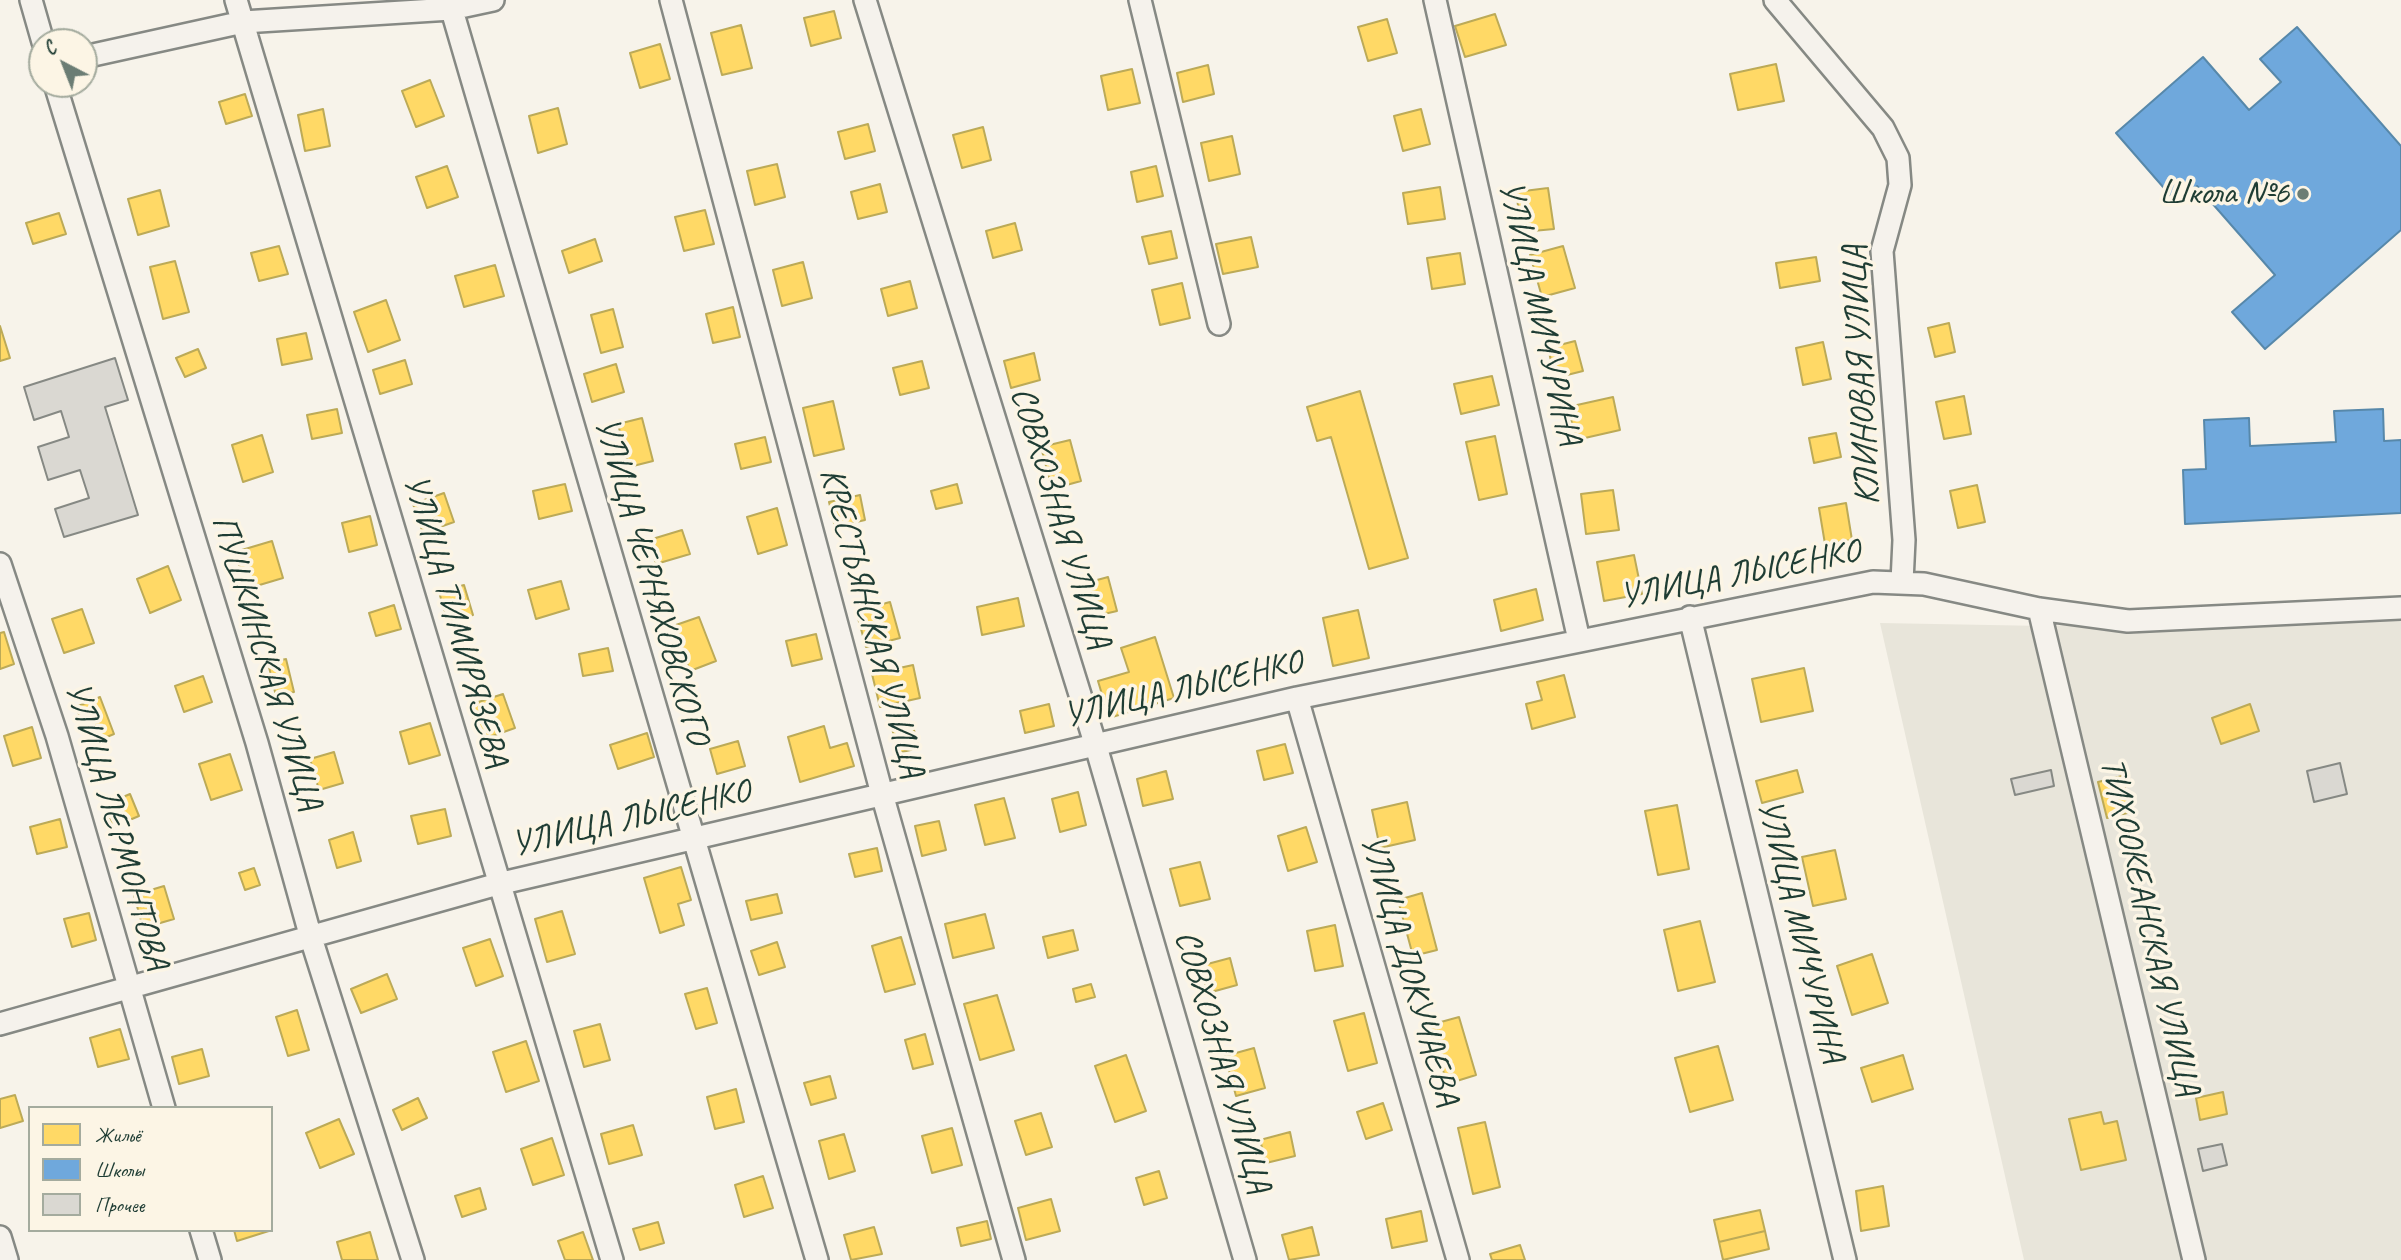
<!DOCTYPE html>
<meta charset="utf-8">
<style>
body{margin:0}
#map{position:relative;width:2401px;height:1260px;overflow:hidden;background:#f7f3ea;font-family:Caveat,sans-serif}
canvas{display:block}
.legend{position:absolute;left:28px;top:1106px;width:245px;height:126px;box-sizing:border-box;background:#fcf5e5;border:2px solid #a4ab9e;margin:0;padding:9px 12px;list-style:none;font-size:21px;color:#1f3d34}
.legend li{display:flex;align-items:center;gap:14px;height:35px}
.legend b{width:35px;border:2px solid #a4ab9e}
.north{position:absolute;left:28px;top:28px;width:70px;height:70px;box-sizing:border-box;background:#fcf5e5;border:2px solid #a4ab9e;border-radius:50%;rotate:318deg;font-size:19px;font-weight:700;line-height:28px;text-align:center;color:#1f3d34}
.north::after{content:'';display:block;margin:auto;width:24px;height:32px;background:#6b7d74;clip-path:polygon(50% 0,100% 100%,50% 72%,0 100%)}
</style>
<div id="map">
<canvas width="2401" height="1260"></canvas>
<ul class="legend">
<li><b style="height:19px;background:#ffd966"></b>Жильё</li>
<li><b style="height:19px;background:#6fa8dc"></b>Школы</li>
<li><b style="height:19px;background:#dad8d2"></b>Прочее</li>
</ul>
<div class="north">С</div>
</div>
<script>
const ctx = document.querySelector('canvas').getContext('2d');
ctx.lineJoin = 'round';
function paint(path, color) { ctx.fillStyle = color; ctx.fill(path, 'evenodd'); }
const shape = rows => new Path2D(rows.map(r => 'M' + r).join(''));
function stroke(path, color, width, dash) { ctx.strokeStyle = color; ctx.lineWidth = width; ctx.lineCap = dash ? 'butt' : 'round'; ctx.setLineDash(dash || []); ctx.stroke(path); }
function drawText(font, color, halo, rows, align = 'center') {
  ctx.font = font + ' Caveat,sans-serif'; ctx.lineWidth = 7; ctx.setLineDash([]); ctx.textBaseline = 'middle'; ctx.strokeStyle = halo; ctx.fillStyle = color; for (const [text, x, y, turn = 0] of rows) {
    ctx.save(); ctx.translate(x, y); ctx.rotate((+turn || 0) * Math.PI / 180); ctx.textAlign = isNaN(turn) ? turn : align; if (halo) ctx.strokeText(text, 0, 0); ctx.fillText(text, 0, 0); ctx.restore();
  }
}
paint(shape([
 [2401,613,2401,1260,2024,1260,1880,623,2044,626]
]), '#e8e5da');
const homes = shape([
 [834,11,841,38,811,46,804,18,834,11],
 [1495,14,1506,45,1465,57,1455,26,1495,14],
 [1387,19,1397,53,1368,61,1358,27,1387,19],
 [741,25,752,68,722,75,711,33,741,25],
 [660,44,670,79,640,88,630,53,660,44],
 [1776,64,1784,101,1738,110,1730,74,1776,64],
 [1208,65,1214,94,1183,102,1177,73,1208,65],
 [1132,69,1140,103,1108,110,1101,76,1132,69],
 [430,80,444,116,416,127,402,91,430,80],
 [245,94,252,116,226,124,219,102,245,94],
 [558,108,567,144,538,153,529,116,558,108],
 [323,109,330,146,305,151,298,115,323,109],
 [1421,109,1430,144,1403,151,1394,116,1421,109],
 [868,124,875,151,845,159,838,132,868,124],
 [983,127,991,160,962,168,953,135,983,127],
 [1232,136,1240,174,1209,181,1201,143,1232,136],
 [777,164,785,197,755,205,747,171,777,164],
 [447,166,458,197,427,208,416,177,447,166],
 [1156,166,1163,196,1137,202,1131,172,1156,166],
 [880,184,887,212,858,219,851,192,880,184],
 [1440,187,1445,219,1408,224,1403,193,1440,187],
 [1548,188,1554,229,1522,232,1516,192,1548,188],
 [160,190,169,226,138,235,128,199,160,190],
 [705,210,714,244,684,251,675,217,705,210],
 [59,213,66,234,33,244,26,223,59,213],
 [1015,223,1022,250,993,258,986,231,1015,223],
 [1171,231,1177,258,1149,264,1142,237,1171,231],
 [1251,237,1258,267,1223,274,1216,244,1251,237],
 [595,239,602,261,569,273,562,251,595,239],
 [279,246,288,274,259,281,251,253,279,246],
 [1563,246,1575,288,1542,297,1530,255,1563,246],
 [1460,253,1465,284,1432,289,1427,258,1460,253],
 [1816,257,1820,281,1780,288,1776,263,1816,257],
 [175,261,189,312,163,319,150,267,175,261],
 [803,262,812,298,782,306,773,270,803,262],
 [495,265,504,296,464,307,455,276,495,265],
 [910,281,917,308,888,316,881,289,910,281],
 [1182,283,1190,318,1160,325,1152,290,1182,283],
 [386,300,400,340,368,352,354,312,386,300],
 [733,307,740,337,713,343,706,314,733,307],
 [613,309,623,347,601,353,591,315,613,309],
 [1949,323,1955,352,1935,357,1928,328,1949,323],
 [0,326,10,358,0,361,0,326],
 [306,333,312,359,282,365,277,339,306,333],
 [1575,341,1583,371,1555,378,1548,348,1575,341],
 [1823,342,1831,379,1803,385,1796,348,1823,342],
 [198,349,206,368,185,377,176,358,198,349],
 [1034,353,1040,380,1011,388,1004,361,1034,353],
 [405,360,412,384,380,394,373,370,405,360],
 [922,361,929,388,900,395,893,368,922,361],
 [616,364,624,392,592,402,584,374,616,364],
 [1492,376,1499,405,1461,414,1454,384,1492,376],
 [1360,391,1408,558,1369,569,1331,437,1317,441,1307,407,1360,391],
 [1964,396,1971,434,1944,439,1936,402,1964,396],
 [1613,397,1620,430,1576,440,1568,407,1613,397],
 [833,401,844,449,814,456,803,408,833,401],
 [337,409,342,433,312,439,307,415,337,409],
 [642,418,653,461,629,467,618,424,642,418],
 [1836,433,1841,457,1814,463,1809,438,1836,433],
 [262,435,273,472,243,482,232,445,262,435],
 [1495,436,1507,494,1479,500,1466,442,1495,436],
 [765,437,771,462,741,469,735,444,765,437],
 [1070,440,1081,481,1052,489,1041,447,1070,440],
 [565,484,572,511,539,519,533,491,565,484],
 [957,484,962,503,936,509,931,491,957,484],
 [1977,485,1985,522,1958,528,1950,491,1977,485],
 [1613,490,1619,530,1586,534,1581,494,1613,490],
 [444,493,454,522,423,533,413,504,444,493],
 [860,495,865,520,835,527,829,502,860,495],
 [1846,503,1852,540,1825,544,1819,508,1846,503],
 [777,508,787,545,758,554,747,517,777,508],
 [370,516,377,545,349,552,342,523,370,516],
 [682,530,690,554,656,564,649,540,682,530],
 [272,541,283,578,246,589,235,552,272,541],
 [1634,555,1642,594,1604,601,1597,562,1634,555],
 [168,566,181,600,150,613,137,579,168,566],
 [1108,577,1117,611,1087,618,1079,585,1108,577],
 [561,581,569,609,536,619,528,590,561,581],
 [464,585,473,615,448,623,439,592,464,585],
 [1536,589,1543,620,1501,631,1494,600,1536,589],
 [1018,598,1024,626,982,635,977,607,1018,598],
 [890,602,900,638,866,647,856,611,890,602],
 [394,605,401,629,376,636,369,613,394,605],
 [82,609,94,643,64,653,52,619,82,609],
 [1358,610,1369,658,1333,666,1323,618,1358,610],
 [699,617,716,661,690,671,673,626,699,617],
 [4,632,14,664,0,669,0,633,4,632],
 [816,634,822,659,792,666,786,641,816,634],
 [1155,637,1174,698,1109,718,1098,681,1129,672,1121,648,1155,637],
 [608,648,613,671,583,676,579,654,608,648],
 [286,659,294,692,276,696,268,663,286,659],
 [913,665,920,698,880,707,872,674,913,665],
 [1804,668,1813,711,1761,722,1752,679,1804,668],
 [1564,675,1575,717,1532,729,1526,704,1542,700,1537,682,1564,675],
 [203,676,212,702,184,712,175,686,203,676],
 [503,694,515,728,481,740,469,705,503,694],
 [100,697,114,734,90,744,76,707,100,697],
 [1049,704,1054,726,1025,733,1020,711,1049,704],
 [2250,704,2259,731,2221,744,2212,718,2250,704],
 [430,723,440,755,409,764,400,732,430,723],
 [912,723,919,748,898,753,892,728,912,723],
 [824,726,830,748,847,743,854,766,800,782,788,737,824,726],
 [32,727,41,758,13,766,4,736,32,727],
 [647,733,654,757,618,769,610,745,647,733],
 [738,741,745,766,717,774,710,749,738,741],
 [1285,744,1293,773,1264,780,1257,751,1285,744],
 [334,752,343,783,319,790,310,759,334,752],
 [230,754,242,790,211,800,199,764,230,754],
 [1797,770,1803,792,1762,803,1756,781,1797,770],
 [1166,771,1173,799,1143,806,1137,779,1166,771],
 [2122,776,2131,812,2107,818,2098,782,2122,776],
 [1078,792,1086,825,1060,832,1052,799,1078,792],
 [130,794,139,816,113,827,104,805,130,794],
 [1004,798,1015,838,985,845,975,805,1004,798],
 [1407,802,1415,840,1380,848,1372,810,1407,802],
 [1677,805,1689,869,1658,875,1645,811,1677,805],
 [445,809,451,836,418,844,411,816,445,809],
 [60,819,67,847,37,854,30,827,60,819],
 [939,821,946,850,922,856,915,826,939,821],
 [1306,827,1317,862,1288,871,1278,836,1306,827],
 [353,832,361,861,337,868,329,840,353,832],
 [877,848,882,871,855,877,849,854,877,848],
 [1835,850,1846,899,1813,906,1802,857,1835,850],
 [1200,862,1210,899,1180,906,1170,869,1200,862],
 [681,867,691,900,678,904,684,925,660,933,644,878,681,867],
 [254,868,260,885,245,890,239,873,254,868],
 [164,886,174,919,143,928,134,895,164,886],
 [1422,893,1437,950,1413,956,1398,900,1422,893],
 [777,894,782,913,751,920,746,901,777,894],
 [562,911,575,954,547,962,535,919,562,911],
 [89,913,96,940,72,947,64,919,89,913],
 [985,914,994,948,953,958,945,924,985,914],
 [1700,921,1715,982,1678,991,1664,930,1700,921],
 [1335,925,1343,966,1315,971,1307,931,1335,925],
 [1073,930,1078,950,1048,958,1043,937,1073,930],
 [901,937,915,984,885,992,872,946,901,937],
 [490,939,503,976,476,986,463,948,490,939],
 [777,942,785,967,759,975,751,951,777,942],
 [1872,954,1888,1003,1852,1015,1837,966,1872,954],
 [1230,958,1237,985,1208,993,1200,966,1230,958],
 [387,974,397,999,361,1013,351,989,387,974],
 [1091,984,1095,997,1076,1002,1073,989,1091,984],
 [707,988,717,1023,696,1029,685,994,707,988],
 [997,995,1014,1050,980,1060,964,1004,997,995],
 [297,1010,309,1050,288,1056,276,1017,297,1010],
 [1364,1013,1377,1063,1348,1071,1334,1021,1364,1013],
 [1459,1017,1476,1075,1447,1084,1430,1025,1459,1017],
 [600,1024,610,1060,584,1067,574,1031,600,1024],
 [120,1029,129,1059,98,1067,90,1038,120,1029],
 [925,1034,933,1064,913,1069,905,1040,925,1034],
 [526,1041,539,1081,506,1092,493,1052,526,1041],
 [1718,1046,1733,1100,1690,1112,1675,1058,1718,1046],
 [1254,1048,1265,1088,1236,1096,1225,1056,1254,1048],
 [202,1049,209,1076,179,1084,172,1057,202,1049],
 [1126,1055,1146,1111,1115,1122,1095,1066,1126,1055],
 [1903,1055,1913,1089,1872,1102,1861,1068,1903,1055],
 [830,1076,836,1098,811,1105,804,1083,830,1076],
 [736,1089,744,1122,715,1129,707,1097,736,1089],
 [2223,1092,2227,1114,2200,1120,2196,1098,2223,1092],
 [15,1095,23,1121,0,1128,0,1099,15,1095],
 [418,1098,427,1118,402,1130,393,1110,418,1098],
 [1383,1103,1392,1130,1366,1139,1357,1112,1383,1103],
 [2101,1112,2104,1124,2117,1121,2126,1160,2081,1170,2069,1119,2101,1112],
 [1041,1113,1052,1147,1026,1155,1015,1121,1041,1113],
 [339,1119,354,1154,320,1168,306,1133,339,1119],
 [1485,1122,1500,1187,1473,1194,1458,1128,1485,1122],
 [633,1125,642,1155,609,1164,601,1134,633,1125],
 [952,1128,962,1165,932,1173,922,1136,952,1128],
 [1290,1132,1295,1156,1266,1163,1260,1140,1290,1132],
 [844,1134,855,1171,829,1179,819,1141,844,1134],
 [552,1138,564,1175,533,1185,521,1149,552,1138],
 [1159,1171,1167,1198,1144,1205,1136,1178,1159,1171],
 [763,1176,773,1208,744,1217,735,1185,763,1176],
 [1883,1186,1889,1226,1861,1231,1856,1191,1883,1186],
 [480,1188,486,1209,462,1217,455,1196,480,1188],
 [1051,1199,1060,1231,1026,1240,1018,1208,1051,1199],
 [1760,1210,1765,1231,1719,1242,1714,1220,1760,1210],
 [1421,1211,1427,1241,1392,1248,1386,1219,1421,1211],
 [987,1221,991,1239,961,1246,957,1228,987,1221],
 [658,1222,664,1243,640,1250,633,1229,658,1222],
 [271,1227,272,1230,237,1241,234,1230,271,1230,271,1227],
 [874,1227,882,1254,851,1260,844,1235,874,1227],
 [1312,1227,1319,1255,1289,1260,1282,1235,1312,1227],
 [1765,1231,1769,1249,1723,1260,1719,1242,1765,1231],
 [370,1232,378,1260,342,1260,337,1242,370,1232],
 [583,1232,593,1260,565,1260,558,1241,583,1232],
 [1520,1245,1525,1260,1492,1260,1490,1254,1520,1245]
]);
paint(homes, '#ffd966');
stroke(homes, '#bcaa57', 2);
const schools = shape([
 [2297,27,2401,146,2401,230,2265,349,2232,312,2275,275,2197,186,2177,203,2116,133,2203,57,2249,110,2281,82,2260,59,2297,27],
 [2383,409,2384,441,2401,440,2401,513,2185,524,2183,470,2206,469,2204,420,2249,418,2250,446,2336,442,2334,411,2383,409]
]);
paint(schools, '#6fa8dc');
stroke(schools, '#5788aa', 2);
const building = shape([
 [115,358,128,400,105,407,138,515,64,537,55,509,89,498,80,470,48,480,38,447,69,437,61,411,34,420,24,387,115,358],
 [2340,763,2347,794,2314,802,2307,771,2340,763],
 [2051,770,2054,786,2015,795,2011,779,2051,770],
 [2222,1144,2227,1165,2203,1171,2198,1149,2222,1144]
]);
paint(building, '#dad8d2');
stroke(building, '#868984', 2);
const minor = shape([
 [31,0,43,42],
 [236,0,612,1260],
 [449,0,817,1260],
 [671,0,882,794,1014,1260],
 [865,0,1095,743,1245,1260],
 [1140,0,1219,324],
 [1435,0,1579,640],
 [1775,0,1883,128,1898,158,1900,185,1882,251,1904,540,1902,582],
 [84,57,243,22,451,9,493,0],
 [55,84,257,743,311,938,413,1260],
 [0,564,57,736,164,1108],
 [2039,609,2194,1260],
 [1690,617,1845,1260],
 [1297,698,1458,1260],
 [0,1024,498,884,1297,698,1873,582,1924,584,2039,609,2128,621,2401,608],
 [201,1230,210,1260],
 [0,1237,7,1260]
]);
stroke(minor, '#868984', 26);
stroke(minor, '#f5f2ec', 21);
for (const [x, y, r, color] of [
 [2303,194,7,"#6b7d74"]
]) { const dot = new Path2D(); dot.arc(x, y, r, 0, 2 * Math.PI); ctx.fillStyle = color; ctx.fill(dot); stroke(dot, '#fcf5e5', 2.5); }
drawText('35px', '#1f3d34', '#fcf5e5', [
 ["Школа №6",2289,194]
], 'right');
drawText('35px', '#1f3d34', '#fcf5e5', [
 ["УЛИЦА МИЧУРИНА",1539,313,77],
 ["КЛИНОВАЯ УЛИЦА",1862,375,-93],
 ["СОВХОЗНАЯ УЛИЦА",1060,518,73],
 ["УЛИЦА ЛЫСЕНКО",1740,575,-11],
 ["УЛИЦА ЧЕРНЯХОВСКОГО",651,581,74],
 ["УЛИЦА ТИМИРЯЗЕВА",455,621,74],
 ["КРЕСТЬЯНСКАЯ УЛИЦА",871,623,75],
 ["ПУШКИНСКАЯ УЛИЦА",266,663,73],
 ["УЛИЦА ЛЫСЕНКО",1183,690,-13],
 ["УЛИЦА ЛЫСЕНКО",631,819,-13],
 ["УЛИЦА ЛЕРМОНТОВА",116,826,74],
 ["ТИХООКЕАНСКАЯ УЛИЦА",2149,927,77],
 ["УЛИЦА МИЧУРИНА",1800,931,76],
 ["УЛИЦА ДОКУЧАЕВА",1409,970,74],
 ["СОВХОЗНАЯ УЛИЦА",1222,1062,74]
]);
</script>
